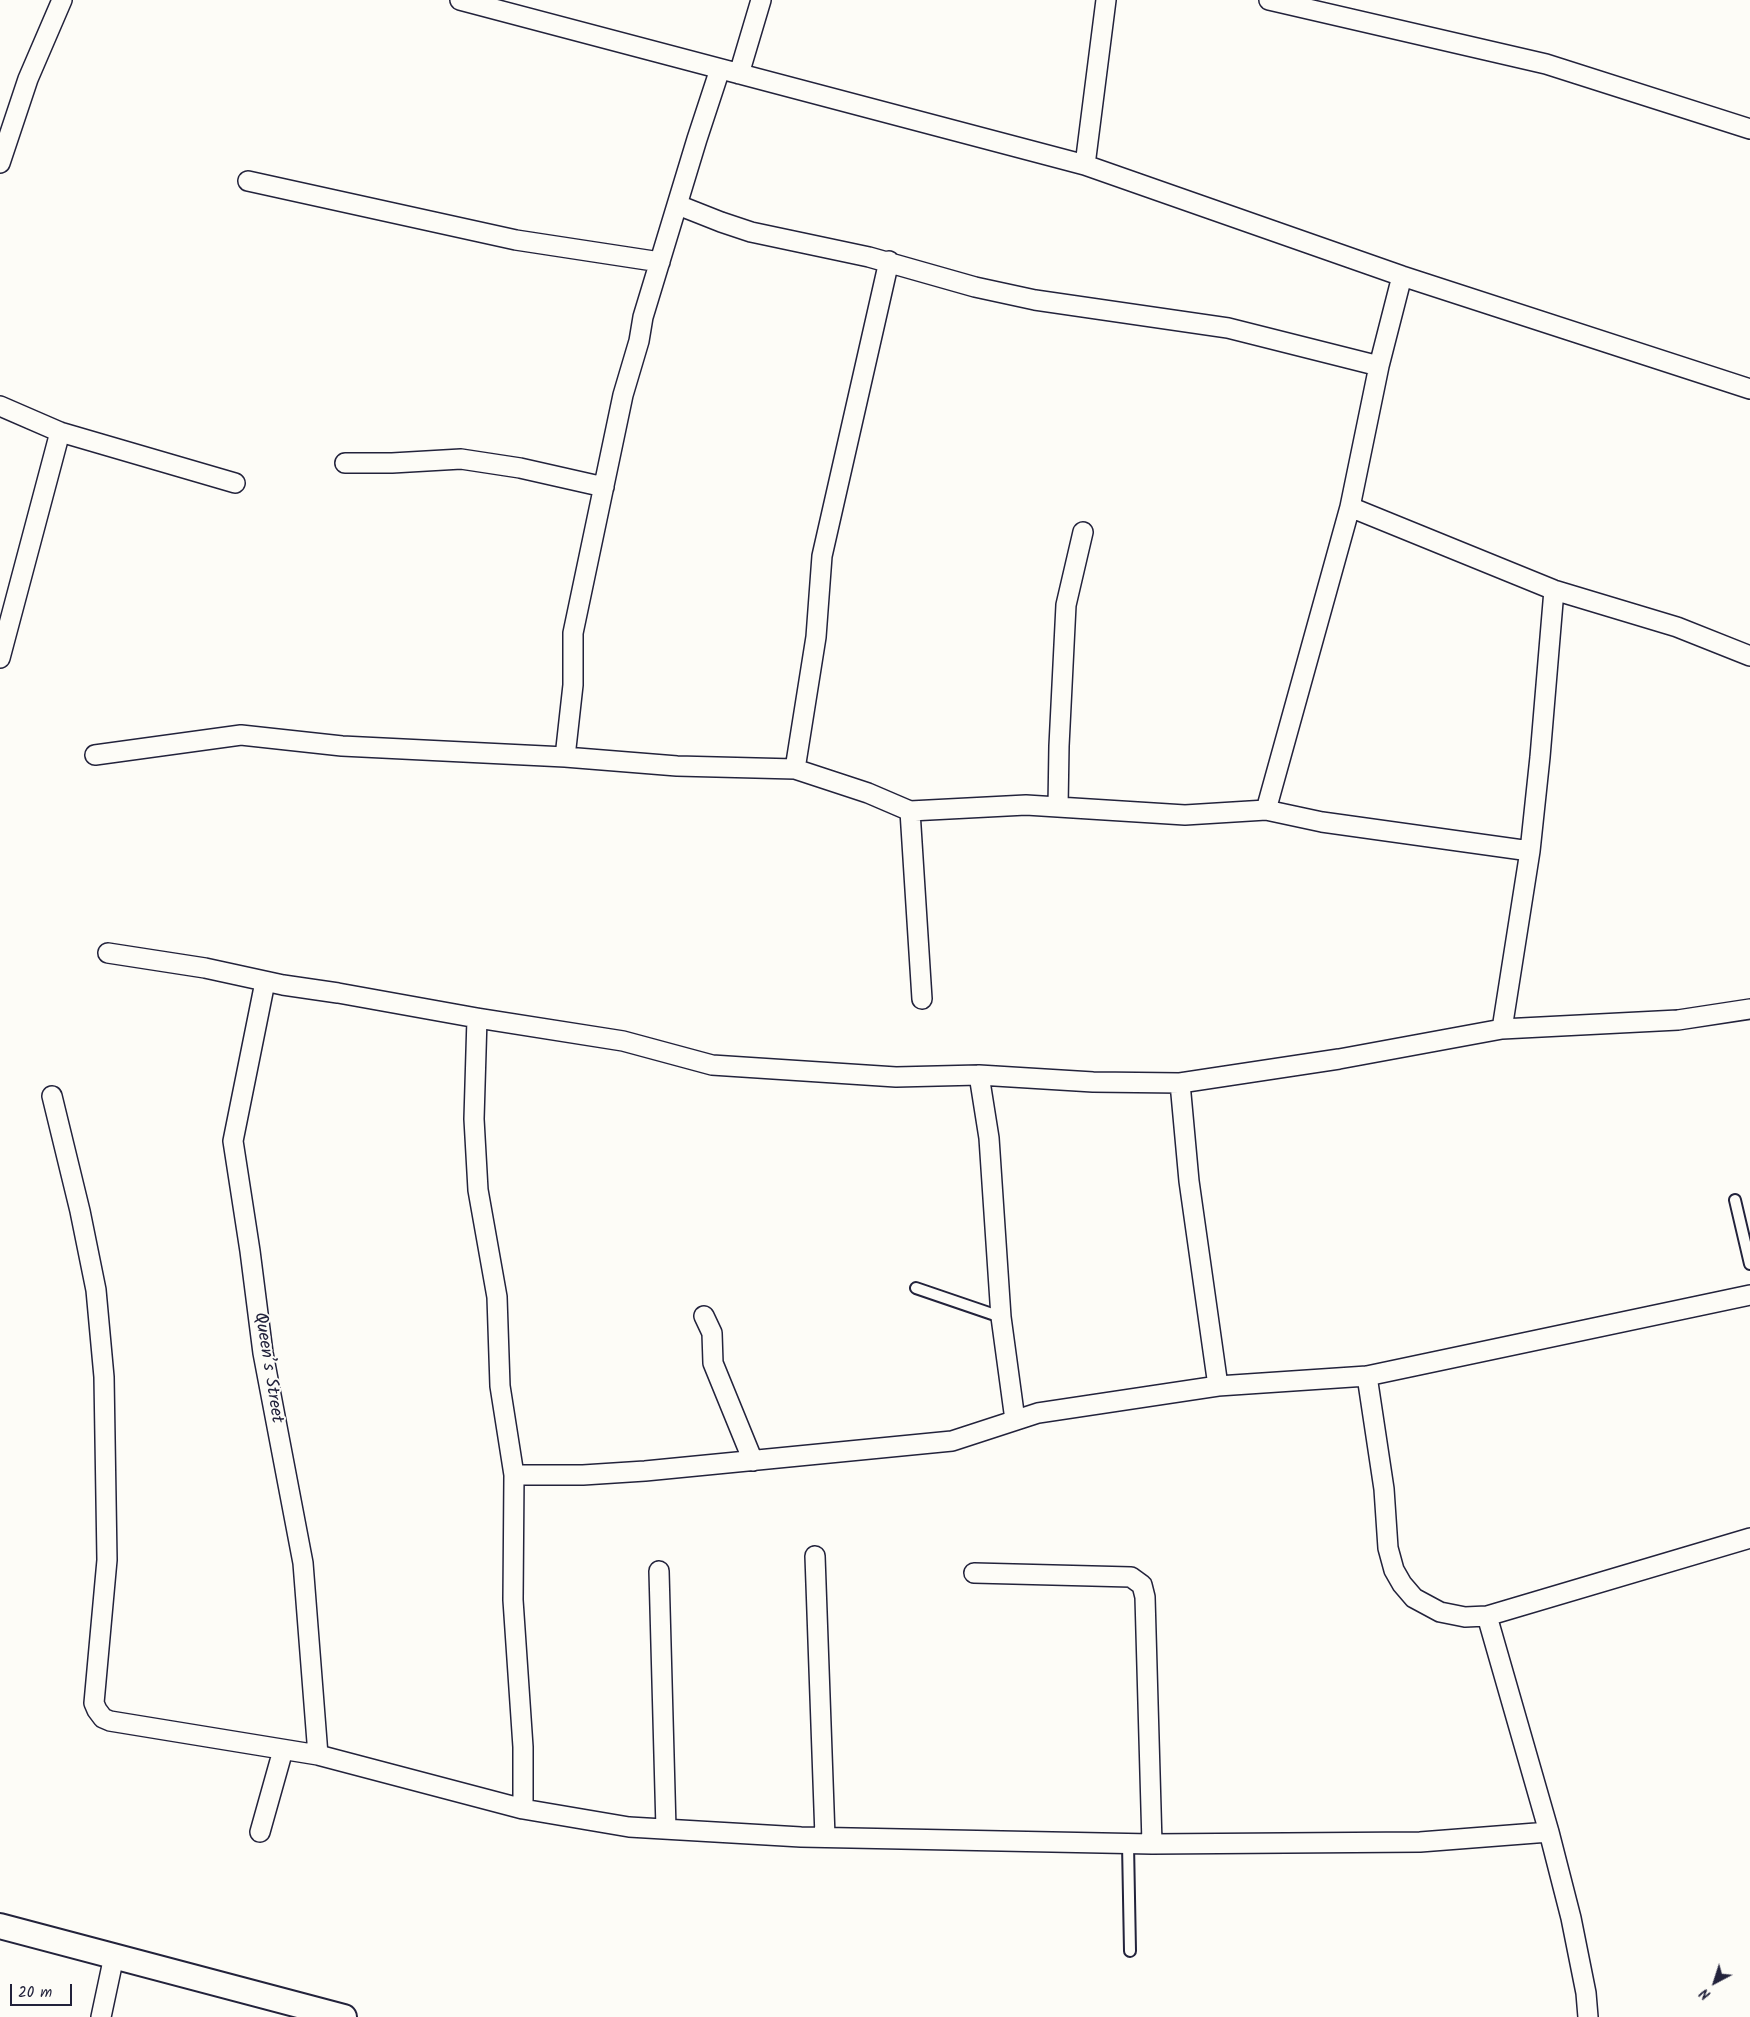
<!DOCTYPE html>
<meta charset="utf-8">
<style>
body{margin:0}
#map{position:relative;width:1750px;height:2017px;overflow:hidden;background:#fdfcf7;font-family:Kalam,sans-serif}
canvas{display:block}
.north{position:absolute;left:1690px;top:1957px;width:50px;height:50px;-webkit-text-stroke:4px #fdfcf7;paint-order:stroke;rotate:220deg;font-size:14px;font-weight:700;line-height:20px;text-align:center;color:#22223b}
.north::after{content:'';display:block;margin:auto;width:18px;height:22px;background:#22223b;clip-path:polygon(50% 0,100% 100%,50% 72%,0 100%)}
.scale{position:absolute;left:10px;top:1984px;width:62px;height:22px;box-sizing:border-box;border:2px solid #22223b;border-top:0;padding-left:6px;font-size:15px;line-height:18px;white-space:nowrap;color:#22223b;-webkit-text-stroke:4px #fdfcf7;paint-order:stroke}
</style>
<div id="map">
<canvas width="1750" height="2017"></canvas>
<div class="north">N</div>
<div class="scale">20 m</div>
</div>
<script>
const ctx = document.querySelector('canvas').getContext('2d');
ctx.lineJoin = 'round';
const shape = rows => new Path2D(rows.map(r => 'M' + r).join(''));
function stroke(path, color, width, dash) { ctx.strokeStyle = color; ctx.lineWidth = width; ctx.lineCap = dash ? 'butt' : 'round'; ctx.setLineDash(dash || []); ctx.stroke(path); }
function drawText(font, color, halo, rows, align = 'center') {
  ctx.font = font + ' Kalam,sans-serif'; ctx.lineWidth = 4; ctx.setLineDash([]); ctx.textBaseline = 'middle'; ctx.strokeStyle = halo; ctx.fillStyle = color; for (const [text, x, y, turn = 0] of rows) {
    ctx.save(); ctx.translate(x, y); ctx.rotate((+turn || 0) * Math.PI / 180); ctx.textAlign = isNaN(turn) ? turn : align; if (halo) ctx.strokeText(text, 0, 0); ctx.fillText(text, 0, 0); ctx.restore();
  }
}
const service = shape([
 [1735,1200,1750,1264],
 [916,1288,1001,1317],
 [1128,1844,1130,1951]
]);
const minor = shape([
 [460,0,1085,165,1402,276,1750,389],
 [1269,0,1546,64,1750,129],
 [739,74,761,0],
 [0,163,28,79,62,0],
 [1085,165,1106,0],
 [248,181,516,240,660,262],
 [678,205,721,222,751,232,869,257,975,287,1035,300,1228,328,1379,366],
 [1402,276,1379,366,1350,507,1554,590,1677,627,1750,656],
 [0,406,60,432,235,483],
 [345,463,392,463,461,459,520,468,604,487],
 [0,658,60,432],
 [95,755,241,735,342,746,565,757,677,766,795,769,868,793,910,811,1026,805,1185,815,1266,810,1322,822,1530,851],
 [565,757,573,685,573,633,623,395,639,341,643,317,697,139,720,69],
 [795,769,816,637,822,556,889,261],
 [1058,807,1059,746,1066,605,1083,532],
 [1266,810,1350,507],
 [910,811,922,999],
 [108,953,205,968,283,985,338,993,477,1018,623,1041,712,1065,896,1077,979,1075,1093,1082,1180,1083,1339,1059,1502,1029,1678,1020,1750,1009],
 [265,982,233,1141,250,1251,263,1353,303,1563,318,1755],
 [477,1018,474,1119,478,1190,497,1297,500,1386,514,1475,513,1600,523,1747,523,1809],
 [1502,1029,1530,851,1540,757,1554,590],
 [979,1075,989,1138,1001,1317,1015,1420],
 [1180,1083,1189,1181,1218,1386],
 [52,1096,80,1211,96,1290,104,1377,107,1560,94,1703,97,1710,103,1718,110,1721,318,1755,523,1809,629,1827,801,1837,1152,1844,1420,1842,1549,1832],
 [704,1316,712,1333,713,1363,753,1461],
 [1367,1376,1384,1489,1388,1548,1394,1570,1402,1584,1414,1598,1440,1612,1465,1617,1487,1616,1750,1538],
 [514,1475,583,1475,645,1471,952,1441,1038,1413,1218,1386,1367,1376,1750,1295],
 [815,1556,825,1837],
 [659,1571,666,1829],
 [974,1573,1131,1577,1142,1585,1145,1597,1152,1844],
 [1487,1616,1549,1832,1571,1918,1586,1993,1588,2017],
 [260,1832,283,1750],
 [101,2017,114,1956]
]);
const tertiary = shape([
 [0,1926,344,2017]
]);
stroke(service, '#22223b', 14);
stroke(minor, '#22223b', 22);
stroke(tertiary, '#22223b', 28);
stroke(service, '#fdfcf7', 10);
stroke(minor, '#fdfcf7', 19);
stroke(tertiary, '#fdfcf7', 24);
drawText('18px', '#22223b', '#fdfcf7', [
 ["Queen’s Street",267,1368,81]
]);
</script>
